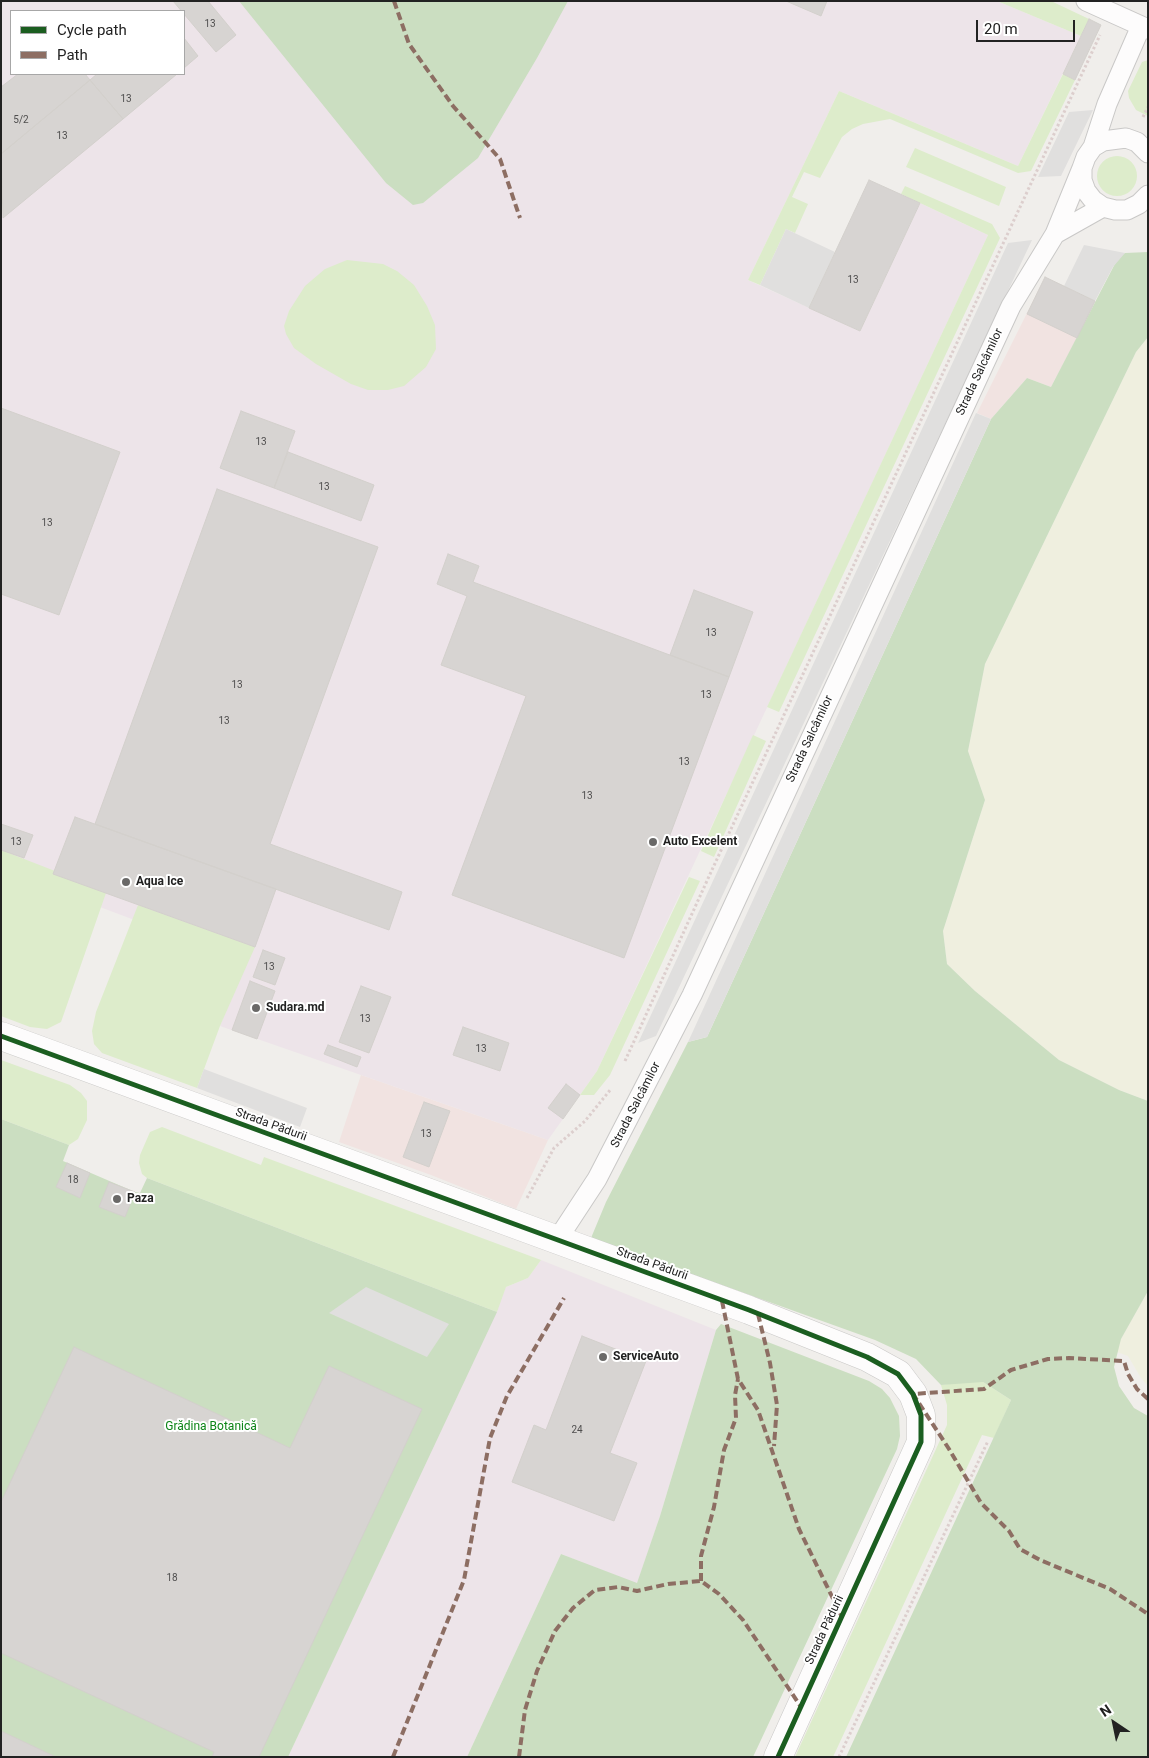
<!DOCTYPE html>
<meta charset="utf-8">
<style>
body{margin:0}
#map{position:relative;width:1149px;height:1758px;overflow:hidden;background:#f0eeeb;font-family:Roboto,sans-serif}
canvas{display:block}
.frame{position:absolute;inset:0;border:2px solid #222;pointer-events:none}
.legend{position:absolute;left:10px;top:10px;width:175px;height:65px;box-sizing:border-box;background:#fff;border:1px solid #a7a7a7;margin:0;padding:6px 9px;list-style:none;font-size:15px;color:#222}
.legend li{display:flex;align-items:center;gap:10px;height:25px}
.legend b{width:25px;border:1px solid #a7a7a7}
.north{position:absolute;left:1089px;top:1698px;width:50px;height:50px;-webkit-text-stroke:4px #fff;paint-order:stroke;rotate:326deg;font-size:14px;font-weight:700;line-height:20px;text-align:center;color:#222}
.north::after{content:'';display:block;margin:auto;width:18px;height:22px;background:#222;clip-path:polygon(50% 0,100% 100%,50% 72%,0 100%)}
.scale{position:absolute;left:976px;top:20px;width:99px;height:22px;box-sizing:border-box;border:2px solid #222;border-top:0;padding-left:6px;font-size:15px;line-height:18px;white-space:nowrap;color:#222;-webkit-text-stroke:4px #fff;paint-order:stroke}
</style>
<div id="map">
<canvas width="1149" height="1758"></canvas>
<div class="frame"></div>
<ul class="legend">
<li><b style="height:6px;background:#1b5e20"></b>Cycle path</li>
<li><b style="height:6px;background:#8d6e63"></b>Path</li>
</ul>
<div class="north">N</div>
<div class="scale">20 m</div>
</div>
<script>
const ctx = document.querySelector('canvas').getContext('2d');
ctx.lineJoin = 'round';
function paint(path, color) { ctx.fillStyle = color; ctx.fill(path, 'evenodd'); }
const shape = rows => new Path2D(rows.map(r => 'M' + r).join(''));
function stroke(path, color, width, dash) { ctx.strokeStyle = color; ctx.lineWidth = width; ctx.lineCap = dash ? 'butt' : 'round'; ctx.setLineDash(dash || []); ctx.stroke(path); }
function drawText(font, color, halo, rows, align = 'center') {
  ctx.font = font + ' Roboto,sans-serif'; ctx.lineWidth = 4; ctx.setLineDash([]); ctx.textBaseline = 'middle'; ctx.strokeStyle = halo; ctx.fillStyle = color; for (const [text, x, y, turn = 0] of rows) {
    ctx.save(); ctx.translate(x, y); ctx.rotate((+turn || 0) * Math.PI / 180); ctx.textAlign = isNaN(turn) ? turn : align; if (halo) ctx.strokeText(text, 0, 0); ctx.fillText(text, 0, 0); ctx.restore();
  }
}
paint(shape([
 [1045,277,1095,301,1077,338,1051,387,1027,378,991,419,977,413],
 [361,1075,548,1140,516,1209,431,1175,339,1142]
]), '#f1e3e1');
paint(shape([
 [1,1,997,1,1081,36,1018,166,839,91,748,280,860,331,920,203,988,235,597,1071,548,1140,220,1026,244,961,1,870],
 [11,11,184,11,184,74,11,74],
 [541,1260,716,1330,660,1516,637,1584,561,1554,467,1757,288,1757,506,1287,528,1278]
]), '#ede4e9');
paint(shape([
 [1148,337,1148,1101,1119,1090,1059,1060,975,991,947,964,943,931,985,800,968,751,985,664,1136,352],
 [1148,1291,1148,1386,1141,1378,1128,1356,1117,1352,1121,1339]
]), '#efefdf');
paint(shape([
 [997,1,1051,1,1089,19,1081,36],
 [1148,60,1148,116,1136,110,1129,98,1128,91,1142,62],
 [1063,74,1075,80,1031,171,1018,173,890,119,863,124,852,129,842,137,820,178,804,172,792,197,808,204,795,233,786,229,760,285,748,280,839,91,1018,166],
 [915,148,1006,187,999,206,906,167],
 '1097 176a20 20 0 1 1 40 0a20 20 0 1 1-40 0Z',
 [905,186,992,224,1000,238,779,712,767,707,988,235,901,194],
 [347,260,383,264,397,271,414,285,427,306,435,325,436,349,426,367,404,386,388,390,368,390,351,384,316,364,294,348,286,334,284,326,289,311,305,286,325,269],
 [753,735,766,741,714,857,701,851],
 [1,850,55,871,54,874,106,893,61,1022,47,1029,30,1027,1,1016],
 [689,877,700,881,610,1075,594,1095,580,1095,597,1071],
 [138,905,255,947,220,1026,197,1088,102,1053,94,1044,92,1031,96,1012],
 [1,1060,70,1085,81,1093,87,1101,87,1120,78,1139,69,1145,1,1119],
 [162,1127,261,1165,264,1157,541,1260,528,1278,506,1287,497,1312,147,1178,142,1174,139,1163,140,1155,150,1132],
 [963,1382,983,1382,1011,1400,994,1438,982,1435,833,1757,795,1757,947,1425,947,1405,941,1385]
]), '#ddeccb');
paint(shape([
 [239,1,568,1,537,58,478,158,423,203,413,205,386,183],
 [1148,252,1148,337,1136,352,985,664,968,751,985,800,943,931,947,964,975,991,1059,1060,1119,1090,1148,1101,1148,1291,1121,1339,1114,1367,1119,1386,1134,1408,1148,1416,1148,1757,846,1757,1011,1400,983,1382,941,1385,916,1359,875,1340,591,1238,606,1202,688,1042,707,1037,991,419,1027,378,1051,387,1119,256,1125,253],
 [1,1119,69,1145,63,1161,135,1192,140,1193,147,1178,497,1312,288,1757,1,1757],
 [721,1324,869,1381,882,1389,890,1398,899,1416,900,1436,897,1449,753,1757,467,1757,561,1554,637,1583,660,1516,716,1330]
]), '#cbdec1');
paint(shape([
 [1093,110,1061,176,1038,177,1069,112],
 [786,229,835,252,809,308,760,285],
 [1032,240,656,1036,638,1043,1008,243],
 [1084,245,1125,253,1113,267,1095,301,1064,286],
 [976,413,991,419,707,1037,688,1042],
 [204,1069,307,1108,300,1127,197,1088],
 [366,1287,449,1324,427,1357,329,1313]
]), '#e0dfde');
const building = shape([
 [173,1,208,1,236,35,216,52,173,1],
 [786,1,827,1,821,16,786,1],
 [1089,19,1101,25,1075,80,1063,74,1089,19],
 [184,38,198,56,184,68,184,38],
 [18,74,85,74,90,80,1,154,1,87,18,74],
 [97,74,177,74,123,119,90,80,97,74],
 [90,80,123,119,3,218,1,154,90,80],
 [869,180,920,203,860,331,809,308,869,180],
 [1045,277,1095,301,1077,338,1027,314,1045,277],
 [1,408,120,452,59,615,1,594,1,408],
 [241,411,295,431,274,488,220,468,241,411],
 [288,452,374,485,361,521,274,488,288,452],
 [217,489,378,547,270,844,402,892,389,930,95,824,217,489],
 [448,554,479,566,473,582,729,677,624,958,452,895,526,696,441,665,467,596,437,584,448,554],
 [694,590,753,612,729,677,670,655,694,590],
 [75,817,276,889,255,947,53,874,75,817],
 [1,824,33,835,24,858,1,850,1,824],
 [263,950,285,958,275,985,253,977,263,950],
 [250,981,275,991,257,1039,232,1030,250,981],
 [361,986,391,997,369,1053,339,1042,361,986],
 [463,1027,509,1043,500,1071,453,1055,463,1027],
 [328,1045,361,1057,357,1067,324,1054,328,1045],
 [566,1084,580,1095,563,1119,548,1108,566,1084],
 [424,1102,450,1111,429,1167,403,1157,424,1102],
 [67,1163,90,1173,80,1198,56,1187,67,1163],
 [109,1182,135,1192,125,1217,99,1207,109,1182],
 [582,1336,646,1361,610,1453,637,1463,614,1521,512,1482,534,1425,546,1430,582,1336],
 [74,1347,290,1448,329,1366,422,1409,259,1757,212,1757,214,1752,1,1653,1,1502,74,1347],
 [1,1731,56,1757,1,1757,1,1731]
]);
paint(building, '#d7d4d2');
stroke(building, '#d3d0cc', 1);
const service = shape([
 [1086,1,1148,29],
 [1093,147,1107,104,1141,26],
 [1148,153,1137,142,1126,138,1103,141,1093,147,1086,157,1082,168,1082,180,1086,191,1093,200,1103,207,1115,210,1127,210,1139,204,1148,195],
 [1055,234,1103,207],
 [557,1240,597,1179,692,995,1011,306,1055,234,1082,168]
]);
const minor = shape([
 [1,1036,749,1310,867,1357,898,1374,913,1394,921,1415,921,1442,778,1757]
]);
stroke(service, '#c9c8c7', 21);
stroke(minor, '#c9c8c7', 29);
stroke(shape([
 [1143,117,1148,107],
 [625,1061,711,872,1100,35],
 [527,1198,554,1148,585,1121,611,1089],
 [839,1757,988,1441]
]), '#dccecd', 3, [2.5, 2.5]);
stroke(service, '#fdfcfc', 19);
stroke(minor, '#fdfcfc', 28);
stroke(shape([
 [394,1,409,44,453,106,500,159,520,218],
 [722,1301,738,1379,758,1410,799,1529,842,1617],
 [758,1314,770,1363,777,1405,774,1446],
 [1148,1399,1137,1389,1128,1374,1124,1361,1069,1358,1048,1359,1011,1370,984,1389,913,1394,949,1449,981,1503,1009,1531,1020,1549,1040,1560,1110,1589,1148,1614],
 [701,1581,701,1556,714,1507,724,1450,736,1418,735,1395,738,1379],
 [393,1757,464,1580,490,1438,507,1396,564,1298],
 [519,1757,525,1710,537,1671,555,1631,573,1608,595,1590,618,1587,637,1591,668,1584,701,1581,719,1594,743,1620,801,1707]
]), '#8d6e63', 4, [8, 4]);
stroke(shape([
 [1,1036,749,1310,867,1357,898,1374,913,1394,921,1415,921,1442,778,1757]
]), '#1b5e20', 5);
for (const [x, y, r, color] of [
 [653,842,5,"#6a6968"],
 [126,882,5,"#6a6968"],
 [256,1008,5,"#6a6968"],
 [117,1199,5,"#6a6968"],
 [603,1357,5,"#6a6968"]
]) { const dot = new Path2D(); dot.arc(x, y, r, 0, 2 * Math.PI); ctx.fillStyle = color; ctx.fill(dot); stroke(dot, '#fff', 2); }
drawText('10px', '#4f4e4e', null, [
 ["13",210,24],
 ["13",126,99],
 ["5/2",21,120],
 ["13",62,136],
 ["13",853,280],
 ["13",261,442],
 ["13",324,487],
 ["13",47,523],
 ["13",711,633],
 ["13",237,685],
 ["13",706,695],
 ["13",224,721],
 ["13",684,762],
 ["13",587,796],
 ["13",16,842],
 ["13",269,967],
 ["13",365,1019],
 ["13",481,1049],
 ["13",426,1134],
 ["18",73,1180],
 ["24",577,1430],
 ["18",172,1578]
]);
drawText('12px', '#222', '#fff', [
 ["Strada Salcâmilor",980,372,-65],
 ["Strada Salcâmilor",810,739,-65],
 ["Strada Salcâmilor",636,1105,-63],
 ["Strada Pădurii",271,1125,20],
 ["Strada Pădurii",652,1264,20],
 ["Strada Pădurii",825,1630,-65]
]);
drawText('bold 12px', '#222', '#fff', [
 ["Auto Excelent",663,842],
 ["Aqua Ice",136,882],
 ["Sudara.md",266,1008],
 ["Paza",127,1199],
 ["ServiceAuto",613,1357]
], 'left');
drawText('12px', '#0c8416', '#fff', [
 ["Grădina Botanică",211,1427]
]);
</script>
